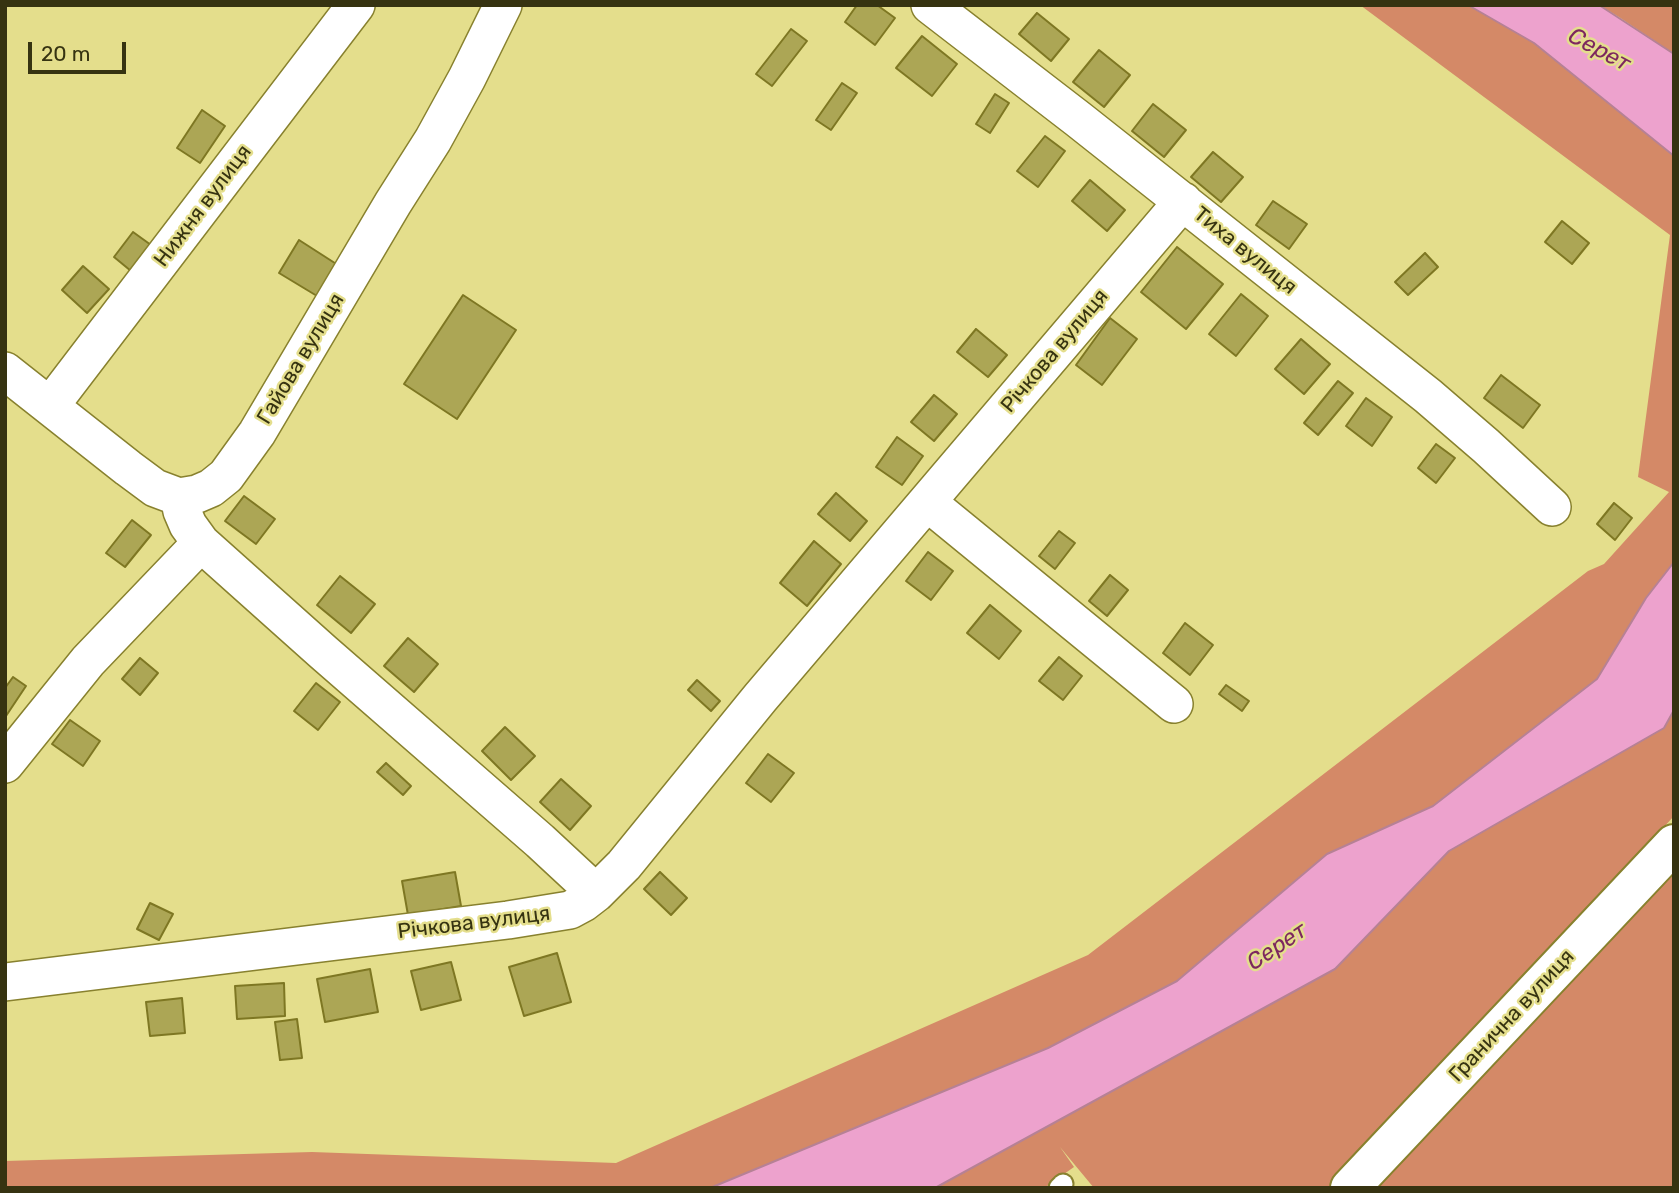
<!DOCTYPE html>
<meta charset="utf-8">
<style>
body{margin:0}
#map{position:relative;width:1679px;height:1193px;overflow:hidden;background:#e4de8c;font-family:Rubik,sans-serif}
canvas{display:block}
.frame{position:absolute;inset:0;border:7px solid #363311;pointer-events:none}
.scale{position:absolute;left:28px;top:42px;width:98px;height:32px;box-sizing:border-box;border:4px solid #363311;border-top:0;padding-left:9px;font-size:21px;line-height:24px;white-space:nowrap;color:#363311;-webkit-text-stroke:5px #e4de8c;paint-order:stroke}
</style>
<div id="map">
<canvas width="1679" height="1193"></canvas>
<div class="frame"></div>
<div class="scale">20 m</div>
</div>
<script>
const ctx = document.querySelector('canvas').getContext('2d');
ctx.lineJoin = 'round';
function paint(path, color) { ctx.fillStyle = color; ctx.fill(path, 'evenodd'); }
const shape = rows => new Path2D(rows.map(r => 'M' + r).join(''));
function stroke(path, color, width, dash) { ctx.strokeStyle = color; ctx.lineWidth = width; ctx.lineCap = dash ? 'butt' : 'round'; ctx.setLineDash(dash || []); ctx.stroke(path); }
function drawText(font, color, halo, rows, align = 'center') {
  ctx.font = font + ' Rubik,sans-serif'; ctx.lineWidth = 5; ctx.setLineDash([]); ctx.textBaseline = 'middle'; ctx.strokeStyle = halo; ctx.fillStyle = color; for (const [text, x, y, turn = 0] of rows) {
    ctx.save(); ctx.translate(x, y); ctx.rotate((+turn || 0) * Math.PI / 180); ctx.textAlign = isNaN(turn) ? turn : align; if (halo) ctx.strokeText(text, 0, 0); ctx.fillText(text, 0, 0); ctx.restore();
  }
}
paint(shape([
 [1360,5,1468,5,1534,43,1674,156,1674,562,1646,598,1597,679,1433,806,1327,854,1177,981,1048,1048,710,1188,5,1188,5,1161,312,1152,616,1163,1088,955,1588,571,1604,564,1669,492,1638,477,1670,235],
 [1599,5,1674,5,1674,54,1619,17],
 [1674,710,1674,816,1386,1131,1328,1188,1094,1188,1060,1147,1074,1167,1044,1188,935,1188,1335,969,1449,851,1664,728],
 [1674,865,1674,1188,1367,1188]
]), '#d48967');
const water = shape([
 [1468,5,1599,5,1674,54,1674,156,1534,43,1468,5],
 [1674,562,1674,710,1664,728,1449,851,1335,969,935,1188,710,1188,1048,1048,1177,981,1327,854,1433,806,1597,679,1646,598,1674,562]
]);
paint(water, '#eda2cd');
stroke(water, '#b68195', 2);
const building = shape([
 [857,5,877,5,895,18,875,45,845,22,857,5],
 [1037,13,1069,39,1051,61,1019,34,1037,13],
 [791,29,807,41,772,86,756,74,791,29],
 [922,36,957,64,932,96,896,68,922,36],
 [1099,50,1130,75,1104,107,1073,82,1099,50],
 [842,83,857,93,831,130,816,120,842,83],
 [995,94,1009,103,990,133,976,124,995,94],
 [1153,104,1186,130,1164,157,1132,131,1153,104],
 [202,110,225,126,200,163,177,148,202,110],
 [1045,136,1065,151,1038,187,1017,171,1045,136],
 [1213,152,1243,177,1221,202,1191,177,1213,152],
 [1090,180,1125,210,1107,231,1072,201,1090,180],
 [1273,201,1307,224,1289,249,1256,225,1273,201],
 [1562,221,1589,243,1572,264,1545,242,1562,221],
 [133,232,151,245,131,271,114,257,133,232],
 [299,240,341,267,322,299,279,273,299,240],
 [1177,247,1223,284,1186,329,1141,292,1177,247],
 [1425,253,1438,267,1408,295,1395,282,1425,253],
 [83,266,109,289,87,313,62,290,83,266],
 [1241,294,1268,316,1236,356,1209,334,1241,294],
 [463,295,516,330,457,419,404,384,463,295],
 [1110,318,1137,339,1102,385,1076,365,1110,318],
 [976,329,1007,355,988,377,957,352,976,329],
 [1301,339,1330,364,1304,394,1275,369,1301,339],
 [1501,375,1540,405,1523,428,1484,398,1501,375],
 [1338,381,1353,393,1318,435,1304,423,1338,381],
 [934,395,957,414,934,441,911,422,934,395],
 [1366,398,1392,417,1372,446,1346,426,1366,398],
 [897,437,923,456,902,485,876,467,897,437],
 [1436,444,1455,458,1436,483,1418,468,1436,444],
 [836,493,867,521,850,541,818,514,836,493],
 [244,496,275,519,256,544,225,521,244,496],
 [1614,503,1632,518,1615,540,1597,524,1614,503],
 [132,520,151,535,125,567,106,553,132,520],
 [1059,531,1075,543,1055,569,1039,556,1059,531],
 [814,541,841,564,807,606,780,583,814,541],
 [928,552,953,571,931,600,906,581,928,552],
 [1110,575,1128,590,1107,616,1089,601,1110,575],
 [340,576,375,604,351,633,317,605,340,576],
 [990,605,1021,631,999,659,967,633,990,605],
 [1185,623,1213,645,1190,675,1163,653,1185,623],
 [408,638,438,664,414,692,384,666,408,638],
 [1059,657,1082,676,1063,700,1039,681,1059,657],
 [140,658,158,673,140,695,122,679,140,658],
 [13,677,26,686,6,716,5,688,13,677],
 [697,680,720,701,711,711,688,690,697,680],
 [316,683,340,702,318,730,294,711,316,683],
 [1226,685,1249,701,1242,711,1219,694,1226,685],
 [70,720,100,741,83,766,52,744,70,720],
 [505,727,535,756,511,780,482,751,505,727],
 [768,754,794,773,771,802,746,783,768,754],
 [386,763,411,786,403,795,377,772,386,763],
 [561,779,591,806,570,830,540,802,561,779],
 [455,872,461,906,408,915,402,881,455,872],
 [660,872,687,898,671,915,644,889,660,872],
 [150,903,173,914,159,940,137,929,150,903],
 [557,953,571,1002,524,1016,509,967,557,953],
 [451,962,461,1000,421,1010,411,971,451,962],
 [370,969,378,1012,325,1022,317,979,370,969],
 [284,983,285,1016,237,1019,235,986,284,983],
 [182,998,185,1033,150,1036,146,1002,182,998],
 [297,1019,302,1058,280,1060,275,1022,297,1019]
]);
paint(building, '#aca655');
stroke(building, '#7e7723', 2);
const lane = shape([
 [1059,1188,1063,1184]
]);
const street = shape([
 [930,5,1078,119,1428,396,1486,446,1552,507],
 [5,371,128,468,155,488,179,497,197,494,211,488,226,476,257,433,393,203,433,140,467,78,503,5],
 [50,406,356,5],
 [179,497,182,511,188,525,201,543,323,652,540,841,596,893],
 [927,502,1174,704],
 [5,764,88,661,201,543],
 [5,982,508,920,570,910,583,903,596,893,624,865,760,698,1183,201]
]);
const secondary = shape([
 [1350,1188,1674,844]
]);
stroke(lane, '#88812e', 23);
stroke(street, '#88812e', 40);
stroke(secondary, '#88812e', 42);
stroke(lane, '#fff', 19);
stroke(street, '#fff', 37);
stroke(secondary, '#fff', 38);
drawText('21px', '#363311', '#e4de8c', [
 ["Нижня вулиця",203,206,-53],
 ["Тиха вулиця",1245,251,39],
 ["Річкова вулиця",1055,351,-50],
 ["Гайова вулиця",301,359,-59],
 ["Річкова вулиця",474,923,-7],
 ["Гранична вулиця",1512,1016,-47]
]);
drawText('italic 23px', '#7d275f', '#e4de8c', [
 ["Серет",1599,50,28],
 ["Серет",1277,947,-34]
]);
</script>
